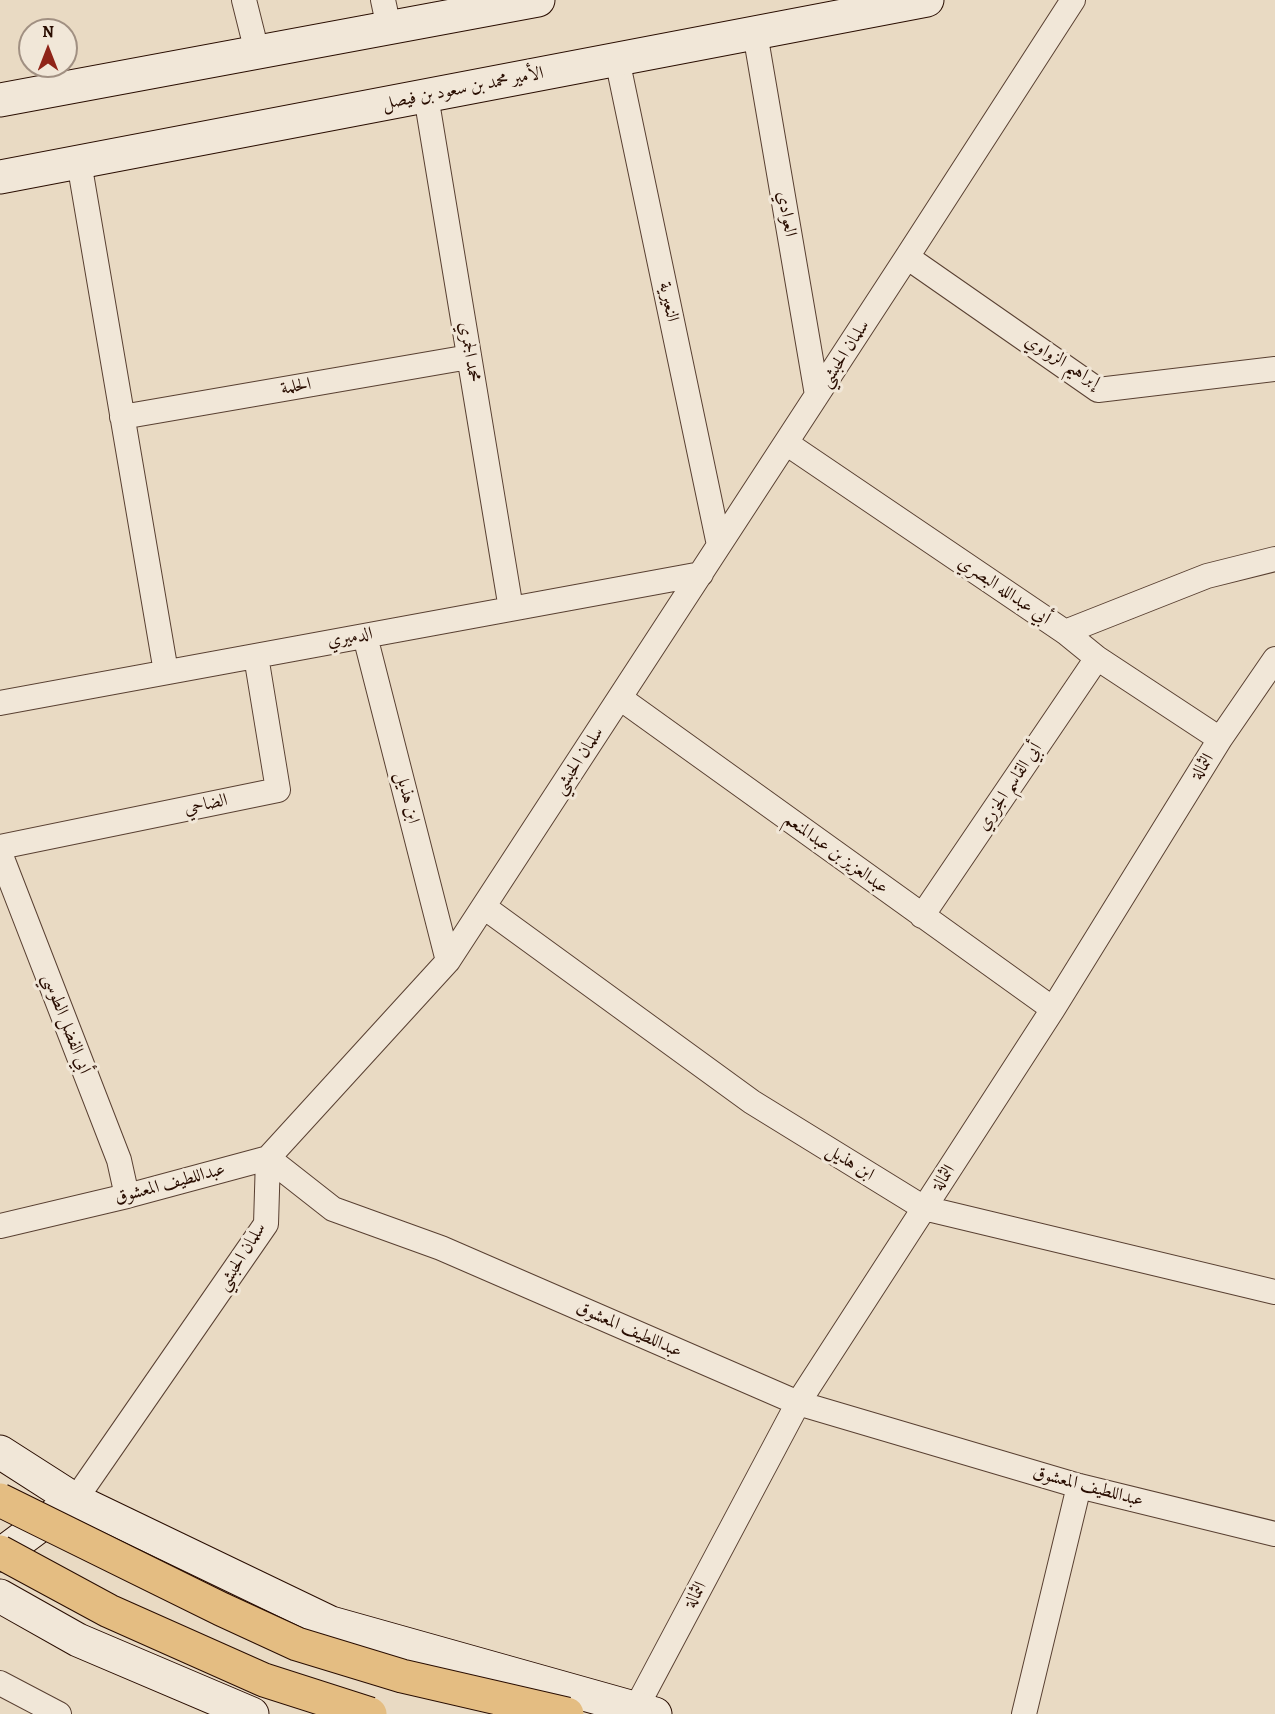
<!DOCTYPE html>
<meta charset="utf-8">
<style>
body{margin:0}
#map{position:relative;width:1275px;height:1714px;overflow:hidden;background:#e9dac3;font-family:Alegreya,serif}
canvas{display:block}
.north{position:absolute;left:18px;top:18px;width:60px;height:60px;box-sizing:border-box;background:#f1e7d8;border:2px solid #a19082;border-radius:50%;rotate:0deg;font-size:16px;font-weight:700;line-height:24px;text-align:center;color:#290d01}
.north::after{content:'';display:block;margin:auto;width:21px;height:27px;background:#8f2418;clip-path:polygon(50% 0,100% 100%,50% 72%,0 100%)}
</style>
<div id="map">
<canvas width="1275" height="1714"></canvas>
<div class="north">N</div>
</div>
<script>
const ctx = document.querySelector('canvas').getContext('2d');
ctx.lineJoin = 'round';
const shape = rows => new Path2D(rows.map(r => 'M' + r).join(''));
function stroke(path, color, width, dash) { ctx.strokeStyle = color; ctx.lineWidth = width; ctx.lineCap = dash ? 'butt' : 'round'; ctx.setLineDash(dash || []); ctx.stroke(path); }
function drawText(font, color, halo, rows, align = 'center') {
  ctx.font = font + ' Alegreya,Amiri,serif'; ctx.lineWidth = 6; ctx.setLineDash([]); ctx.textBaseline = 'middle'; ctx.strokeStyle = halo; ctx.fillStyle = color; for (const [text, x, y, turn = 0] of rows) {
    ctx.save(); ctx.translate(x, y); ctx.rotate((+turn || 0) * Math.PI / 180); ctx.textAlign = isNaN(turn) ? turn : align; if (halo) ctx.strokeText(text, 0, 0); ctx.fillText(text, 0, 0); ctx.restore();
  }
}
const street = shape([
 [244,0,257,52],
 [383,0,389,28],
 [755,33,817,395],
 [617,59,719,545],
 [426,96,511,609],
 [79,162,166,672],
 [907,257,1098,390,1275,369],
 [122,417,469,357],
 [786,443,1065,632,1097,658,1220,739],
 [1065,632,1207,576,1275,559],
 [365,636,448,961],
 [620,698,1053,1009],
 [0,703,701,574],
 [0,847,278,790,256,656],
 [0,853,119,1160,127,1196],
 [484,907,752,1102,924,1208,1275,1292],
 [922,916,1097,658],
 [0,1226,127,1196,268,1158,333,1209,441,1248,798,1403,1079,1486,1275,1534],
 [75,1500,266,1224,268,1158,448,961,907,257,1073,0],
 [0,1683,59,1714],
 [635,1710,798,1403,1053,1009,1220,739,1275,659],
 [1024,1714,1079,1486]
]);
const secondary = shape([
 [0,100,538,0],
 [0,177,927,0],
 [0,1452,75,1500,331,1623,655,1714],
 [0,1555,66,1506],
 [0,1596,78,1640,252,1714]
]);
stroke(street, '#594032', 26);
stroke(secondary, '#290d01', 35);
stroke(street, '#f1e7d8', 24);
stroke(secondary, '#f1e7d8', 33);
const highwayBridge = shape([
 [0,1500,221,1609,297,1644,402,1676,567,1714],
 [0,1552,109,1611,264,1680,370,1714]
]);
stroke(highwayBridge, '#290d01', 35, []);
stroke(highwayBridge, '#e4bd82', 33);
drawText('18px', '#290d01', '#f1e7d8', [
 ["الأمير محمد بن سعود بن فيصل",463,89,-11],
 ["العوادي",786,214,80],
 ["النعيرية",668,302,78],
 ["محمد الجمري",469,352,81],
 ["سلمان الحبشي",845,354,-57],
 ["إبراهيم الزواوي",1062,362,32],
 ["الحلمة",296,387,-10],
 ["أبي عبدالله البصري",1004,591,34],
 ["الدميري",350,638,-10],
 ["سلمان الحبشي",579,761,-57],
 ["الثمالة",1203,767,-58],
 ["أبي القاسم الجزري",1010,787,-56],
 ["ابن هذيل",407,798,76],
 ["الضاحي",206,805,-12],
 ["عبدالعزيز بن عبدالمنعم",836,854,36],
 ["أبي الفضل الطوسي",66,1024,69],
 ["ابن هذيل",850,1163,32],
 ["الثمالة",944,1178,-57],
 ["عبداللطيف المعشوق",170,1184,-15],
 ["سلمان الحبشي",242,1257,-58],
 ["عبداللطيف المعشوق",629,1330,24],
 ["عبداللطيف المعشوق",1088,1487,15],
 ["الثمالة",696,1595,-62]
]);
</script>
